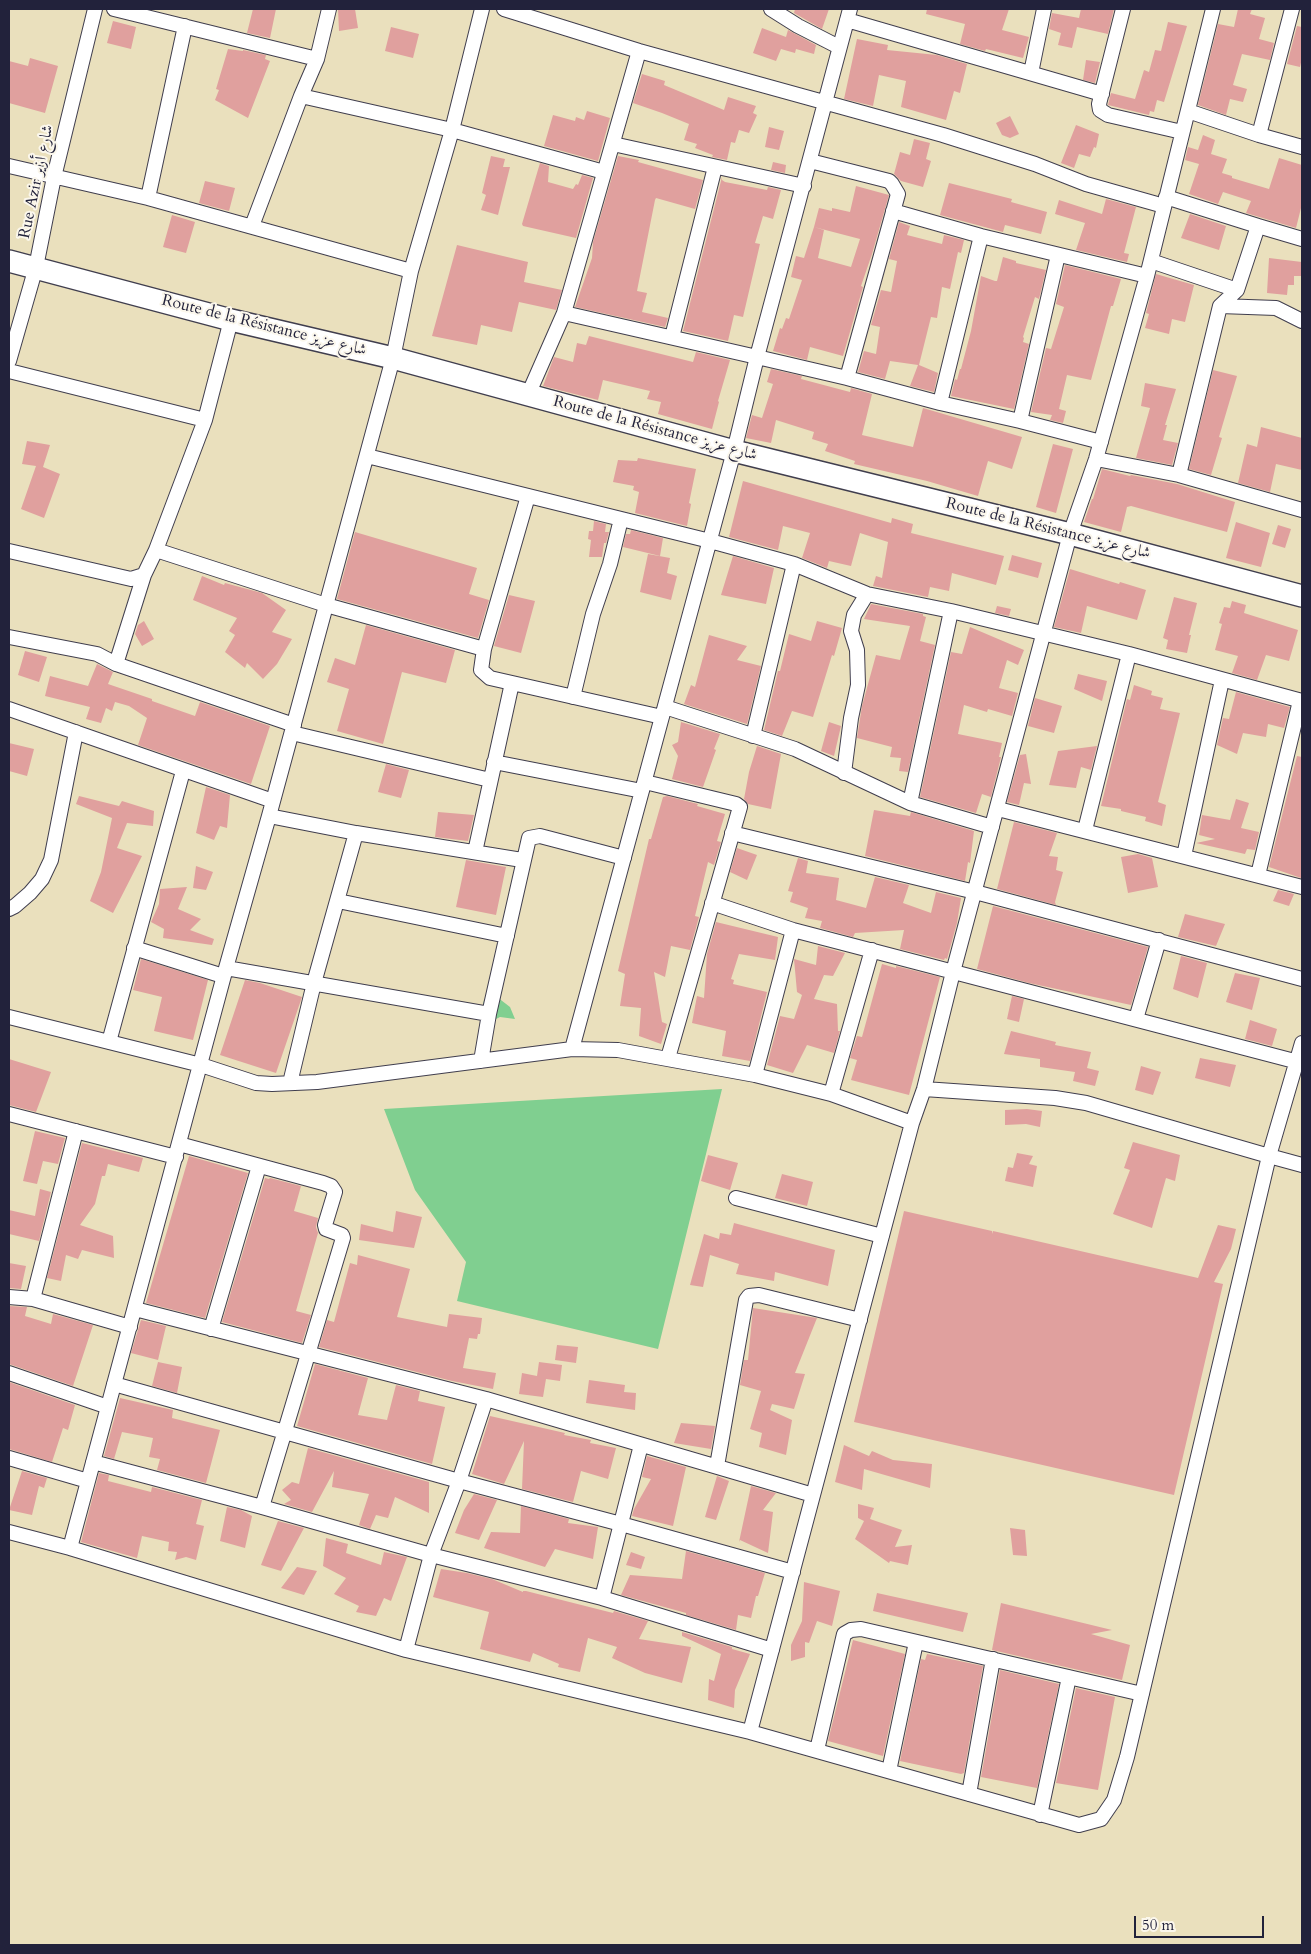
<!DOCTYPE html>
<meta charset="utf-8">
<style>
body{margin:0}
#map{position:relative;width:1311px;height:1954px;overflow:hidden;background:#eae0bd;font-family:Cardo,serif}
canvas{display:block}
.frame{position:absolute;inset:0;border:10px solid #22223b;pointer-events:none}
.scale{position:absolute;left:1134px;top:1916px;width:130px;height:22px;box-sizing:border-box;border:2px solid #22223b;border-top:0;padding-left:6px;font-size:15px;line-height:18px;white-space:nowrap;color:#22223b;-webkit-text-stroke:4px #fbf7ec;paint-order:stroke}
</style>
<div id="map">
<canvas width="1311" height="1954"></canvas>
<div class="frame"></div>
<div class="scale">50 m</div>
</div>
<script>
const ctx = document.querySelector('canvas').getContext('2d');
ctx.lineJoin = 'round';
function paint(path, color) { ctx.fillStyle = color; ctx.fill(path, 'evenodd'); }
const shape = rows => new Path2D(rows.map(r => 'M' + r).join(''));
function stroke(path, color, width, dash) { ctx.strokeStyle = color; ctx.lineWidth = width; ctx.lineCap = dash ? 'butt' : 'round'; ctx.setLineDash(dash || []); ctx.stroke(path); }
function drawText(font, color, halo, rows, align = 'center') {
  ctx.font = font + ' Cardo,Amiri,serif'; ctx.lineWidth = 4; ctx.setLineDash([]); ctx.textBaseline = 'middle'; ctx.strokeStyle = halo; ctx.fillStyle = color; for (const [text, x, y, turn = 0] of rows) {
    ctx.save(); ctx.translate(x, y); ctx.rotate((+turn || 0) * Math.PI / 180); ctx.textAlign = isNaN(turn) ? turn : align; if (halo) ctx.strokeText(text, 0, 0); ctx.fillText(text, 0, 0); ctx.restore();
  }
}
paint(shape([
 [497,997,510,1007,515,1019,500,1017,494,1020,482,1010,484,1000],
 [722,1089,658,1349,457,1301,466,1262,415,1190,384,1109]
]), '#80cf90');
paint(shape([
 [253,9,276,9,270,38,247,33],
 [338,9,355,9,358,28,339,31],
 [795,9,829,9,822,29,794,13],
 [927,9,1009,9,1002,30,1029,37,1023,58,986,49,985,51,960,44,965,24,926,14],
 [1081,9,1114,9,1108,34,1077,27,1072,48,1058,45,1061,33,1049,29,1052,13,1079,18],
 [1238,9,1252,9,1250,14,1265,18,1259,39,1274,43,1270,60,1242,54,1233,85,1247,89,1243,102,1230,99,1226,115,1198,105,1218,24,1234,27],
 [113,21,136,27,131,49,107,43],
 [1168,22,1187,26,1164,102,1157,100,1154,112,1150,111,1149,115,1108,105,1111,93,1135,99,1144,70,1149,72,1155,50,1161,51],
 [1297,26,1302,27,1302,58,1300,67,1287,64],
 [391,27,419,34,413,58,385,51],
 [762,28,786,37,788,30,816,45,814,54,796,49,795,53,781,49,776,61,753,53],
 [857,39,888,45,887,50,937,55,967,64,960,93,954,91,946,120,901,107,906,81,879,75,873,106,844,99],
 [228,49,243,51,243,50,266,55,265,59,270,61,248,118,215,100,219,90,216,89],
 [30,58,58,66,45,113,9,103,9,61,28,66],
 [1086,60,1100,62,1095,83,1083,80],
 [642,74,665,81,664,85,724,110,728,97,756,106,753,113,757,115,749,133,739,130,735,143,731,142,727,160,712,157,713,155,695,148,697,144,684,140,689,124,662,113,633,103],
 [587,111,610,118,598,161,544,146,553,115,575,121,576,117,584,120],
 [1010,116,1019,134,1010,138,1002,135,996,123],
 [1076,125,1099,134,1096,148,1094,147,1090,157,1079,154,1074,168,1061,163],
 [769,127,784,131,779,150,765,147],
 [1203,135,1215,140,1211,154,1227,159,1222,173,1232,176,1232,178,1269,189,1279,158,1302,165,1302,204,1296,228,1246,213,1251,201,1223,192,1218,204,1189,194,1199,164,1185,160,1188,147,1198,150],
 [914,139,930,143,926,159,931,161,923,187,901,181,894,174,900,152,910,155],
 [491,156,505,159,503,167,510,167,498,215,481,210,486,195,482,193],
 [618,156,639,160,638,162,703,180,695,209,656,198,655,200,637,291,647,293,642,312,668,318,665,327,575,307,592,258,593,242],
 [773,162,786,165,785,173,771,170],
 [540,163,549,166,548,182,573,189,576,184,578,185,582,175,593,178,576,238,523,226,522,224],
 [722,177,722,180,725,182,767,190,768,187,781,190,773,219,763,216,755,243,760,244,743,317,734,315,728,341,683,331],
 [205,181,235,188,229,211,199,203],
 [949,183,1012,199,1011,202,1047,212,1041,234,1005,225,1003,232,940,215],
 [856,186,889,195,872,254,861,286,863,287,843,356,810,347,807,360,773,351,780,328,782,329,786,318,789,319,802,280,791,277,796,256,804,258,814,227,824,230,818,258,851,267,860,239,814,227,819,208,832,211,832,208,850,212],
 [1106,199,1136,207,1124,253,1129,254,1127,262,1076,250,1085,223,1055,214,1059,200,1102,214],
 [1190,214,1226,226,1219,250,1181,238],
 [172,215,195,222,186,253,163,247],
 [899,222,910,226,907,235,942,244,944,235,964,240,961,253,958,252,950,289,942,287,937,318,931,317,919,365,938,373,934,392,910,386,918,365,890,361,885,379,858,372,864,351,876,354,880,327,871,325,881,290,891,292,897,261,889,259],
 [457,245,528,262,524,282,562,290,556,310,519,302,512,332,481,325,477,345,432,336],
 [1003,257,1016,261,1016,263,1046,270,1039,299,1035,297,1023,337,1024,338,1023,342,1029,344,1014,409,951,396,955,379,957,380,960,369,961,369,971,331,981,276,995,281,997,281],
 [1269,258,1302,262,1302,276,1294,276,1294,285,1288,285,1287,295,1267,293],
 [1065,265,1121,279,1113,306,1111,306,1091,380,1067,375,1059,409,1066,411,1063,423,1050,420,1052,415,1031,412,1046,348,1051,349,1064,307,1056,304],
 [1156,274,1194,285,1185,322,1172,319,1169,334,1145,328,1149,314,1146,313],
 [589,336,693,362,696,352,730,360,718,401,719,402,712,429,658,414,661,402,647,399,650,391,603,380,598,400,543,386,554,357,573,362,577,343,586,345],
 [771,369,802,376,801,379,850,392,851,388,872,394,862,435,913,447,923,408,1022,437,1012,469,988,461,978,496,927,481,854,464,855,461,825,451,828,444,812,439,814,432,776,420,771,443,746,438,752,415,762,418,773,384,767,382],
 [1213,370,1237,376,1219,437,1222,438,1211,475,1189,469],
 [1145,383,1176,389,1165,425,1167,425,1163,440,1178,443,1172,465,1136,458,1150,408,1141,406],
 [1261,427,1302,438,1302,470,1276,464,1270,492,1238,483,1247,444,1257,447],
 [27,441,50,445,43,467,60,474,44,518,21,509,36,466,22,464],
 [1053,444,1073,449,1056,513,1036,507],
 [638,458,696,469,689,503,691,504,687,526,635,513,639,492,633,490,634,486,613,482,618,460,637,461],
 [1102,469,1130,476,1131,475,1177,484,1235,502,1227,532,1131,506,1127,507,1121,532,1084,522,1092,499,1093,499],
 [743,481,891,523,892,518,913,524,911,533,1004,556,996,585,952,573,949,591,930,587,928,597,873,586,876,576,882,578,888,542,860,533,851,566,829,561,827,568,802,558,810,533,783,526,778,550,729,537],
 [594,521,606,524,605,532,609,532,606,543,604,543,602,557,589,557,591,540,588,539,589,531,593,531],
 [1236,522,1270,533,1261,567,1226,558],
 [1278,525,1291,529,1285,548,1272,544],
 [631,530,663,538,660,556,623,547,626,534,630,534],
 [355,532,477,568,469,594,489,600,478,638,337,599],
 [648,554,670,558,667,573,677,576,671,600,640,592],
 [1012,555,1042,563,1038,578,1008,570],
 [733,556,774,568,766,604,721,595],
 [1070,569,1119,584,1120,582,1146,590,1137,620,1087,606,1081,633,1054,627],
 [202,576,224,585,225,583,262,593,286,610,272,632,292,639,277,664,263,679,247,663,245,668,225,652,235,635,229,631,237,618,193,600],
 [509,595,535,601,521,653,494,646],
 [1174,597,1197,603,1189,635,1191,635,1187,653,1166,649,1168,640,1163,638],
 [1232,601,1246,605,1244,613,1298,630,1289,661,1266,655,1257,680,1232,673,1238,656,1215,650,1222,624,1219,623,1224,607,1230,608],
 [871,604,923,614,923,616,926,617,920,641,935,645,908,772,899,771,901,758,890,757,892,747,857,738,862,706,876,655,900,660,910,626,864,619],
 [997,606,1011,609,1009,616,995,613],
 [144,621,154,639,142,646,135,634,138,625],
 [817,621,842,628,834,656,832,655,813,717,792,711,782,736,764,730,778,671,780,671,789,634,811,641],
 [366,625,455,650,446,683,402,672,383,744,337,731,349,689,327,682,335,658,355,665],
 [970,627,1024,650,1018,665,1007,660,999,688,1018,693,1012,716,988,709,987,712,964,705,958,734,1002,743,999,757,1001,757,991,797,982,794,976,813,920,797,951,652,962,654],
 [709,635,747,646,737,660,761,666,747,724,684,704,691,685,695,687],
 [25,651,47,657,39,682,18,675],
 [97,664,113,672,108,684,152,699,152,701,195,716,200,702,270,726,251,784,138,745,147,718,129,706,115,702,112,711,106,708,101,723,86,719,90,707,45,696,50,676,88,686],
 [1078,674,1107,681,1102,701,1074,689],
 [1134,685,1152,691,1151,695,1163,698,1160,709,1180,713,1158,802,1166,805,1162,826,1145,821,1146,817,1121,811,1121,809,1101,806,1127,699,1130,700],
 [1236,692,1290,707,1284,728,1268,724,1266,737,1243,733,1237,754,1217,745,1223,718,1229,719],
 [1035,698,1062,706,1054,733,1028,726],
 [681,722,720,734,714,749,716,750,703,787,672,779,678,756,672,745,678,742],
 [829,722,841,726,834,756,821,751],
 [9,743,34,749,27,776,9,771],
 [757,746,781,754,771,809,748,804,744,799,749,772],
 [1097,746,1091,770,1081,767,1076,788,1049,785,1058,751],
 [1026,754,1031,784,1024,783,1019,805,1007,802,1020,755],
 [1297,756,1302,757,1301,878,1269,867],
 [386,764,409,770,401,798,378,792],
 [206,787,230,795,227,828,220,826,214,840,196,833],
 [79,796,119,806,122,801,154,811,153,826,127,823,117,848,142,856,113,913,90,901,101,872,112,818,76,804],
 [667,796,698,804,697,806,725,814,717,841,721,842,714,865,708,862,695,916,699,917,690,950,671,946,665,977,654,972,662,1022,667,1024,661,1044,639,1036,641,1008,620,1006,625,974,618,971,649,839,651,839,663,797],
 [1236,799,1249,803,1241,828,1259,832,1255,850,1247,849,1245,854,1196,843,1215,839,1199,835,1202,815,1230,820],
 [874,810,910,816,911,812,974,831,970,863,968,862,965,881,865,856],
 [438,812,474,815,468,841,435,837],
 [1014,822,1057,833,1049,856,1058,857,1056,870,1063,872,1055,902,1056,905,997,889],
 [737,848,757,855,747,880,730,872],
 [1138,854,1152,858,1158,887,1128,893,1121,857],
 [798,858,808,861,806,873,839,878,836,900,866,908,875,877,909,885,903,903,931,913,936,892,961,898,957,923,947,959,945,958,944,960,900,949,904,930,855,933,853,937,820,928,822,921,805,918,808,908,790,902,793,892,788,891],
 [466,860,506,867,496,915,456,907],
 [196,866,213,872,206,890,193,888],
 [187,887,178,909,201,919,190,930,214,939,212,945,163,938,164,929,151,922,159,904,160,889],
 [1278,890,1294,894,1289,906,1273,901],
 [993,906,1148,947,1131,1005,1029,983,977,969],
 [1185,914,1225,924,1216,946,1178,937],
 [716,922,778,937,775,960,739,954,731,979,734,980,733,984,767,992,750,1061,722,1056,726,1031,692,1023,697,996,704,998,707,954],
 [818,946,845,953,833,976,824,975,814,999,837,1004,838,1031,840,1031,834,1053,807,1045,793,1073,767,1065,780,1016,794,1019,802,995,797,992,794,959,816,965],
 [1181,956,1207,963,1198,998,1173,989],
 [141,959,208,980,193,1040,154,1031,162,997,133,990],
 [882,964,896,968,896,966,940,977,909,1095,851,1080,857,1060,850,1058,857,1036,862,1037],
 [1235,973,1260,978,1252,1010,1226,1002],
 [245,980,260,983,302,997,276,1073,220,1055],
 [1012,996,1024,999,1019,1022,1007,1019],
 [1250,1020,1277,1029,1272,1046,1245,1039],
 [1011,1031,1056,1042,1055,1045,1091,1052,1087,1068,1099,1071,1095,1086,1073,1081,1075,1072,1040,1067,1040,1059,1004,1054],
 [1200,1058,1236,1065,1230,1087,1195,1078],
 [9,1059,51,1072,36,1112,9,1105],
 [1141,1066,1161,1072,1153,1095,1135,1090],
 [1027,1109,1042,1111,1040,1127,1026,1124,1005,1125,1005,1110],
 [35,1131,65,1138,58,1164,43,1161,37,1184,23,1181],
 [1133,1142,1180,1155,1175,1181,1166,1178,1152,1228,1113,1214,1130,1170,1124,1168],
 [82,1143,143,1158,139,1172,108,1164,105,1176,102,1176,95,1204,80,1225,113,1236,114,1258,82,1250,78,1259,66,1255,61,1281,47,1278],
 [1017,1153,1033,1156,1029,1164,1037,1166,1033,1187,1005,1181,1008,1167,1013,1168],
 [708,1155,738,1163,730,1190,701,1181],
 [189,1156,248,1173,205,1318,146,1303],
 [782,1174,813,1182,807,1206,775,1198],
 [265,1178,269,1179,270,1178,301,1186,294,1211,318,1218,316,1227,318,1233,296,1311,311,1315,302,1343,222,1322],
 [40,1189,51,1192,39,1241,9,1234,9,1210,35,1216],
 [396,1211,422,1217,414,1248,359,1240,361,1224,393,1232],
 [904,1211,992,1231,992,1234,993,1231,1198,1278,1218,1225,1236,1229,1231,1249,1214,1282,1223,1284,1174,1495,854,1422],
 [734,1223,835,1250,828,1286,775,1272,774,1281,736,1274,739,1264,710,1255,703,1287,690,1285,704,1234,719,1239,720,1233,731,1235],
 [358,1255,410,1269,397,1317,447,1327,449,1314,482,1318,480,1334,478,1334,477,1339,469,1338,463,1368,496,1373,493,1389,452,1381,319,1347,327,1320,334,1322,350,1263,357,1265],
 [9,1263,26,1266,21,1289,9,1288],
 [9,1306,27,1307,25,1316,51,1324,53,1314,93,1325,73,1386,9,1364],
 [753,1308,817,1318,795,1373,805,1374,794,1409,772,1404,770,1410,792,1420,786,1455,759,1447,762,1433,750,1429,761,1391,740,1385,744,1360,748,1360],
 [141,1320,166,1326,158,1360,131,1353],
 [557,1345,578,1347,576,1363,555,1360],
 [158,1362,182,1367,177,1393,152,1386],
 [539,1362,562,1365,560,1381,546,1379,543,1397,519,1394,522,1373,537,1376],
 [315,1364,368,1378,358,1415,387,1420,396,1385,420,1391,418,1401,445,1407,432,1464,297,1426],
 [589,1380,625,1385,624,1392,636,1393,635,1410,586,1403],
 [9,1382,75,1405,68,1430,63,1428,52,1462,9,1449],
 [120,1398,173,1410,172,1418,220,1430,206,1483,157,1470,160,1459,149,1457,153,1438,122,1432,114,1459,104,1456],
 [490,1416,565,1433,564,1435,591,1440,590,1443,616,1448,608,1479,581,1471,573,1502,522,1489,524,1441,504,1484,472,1474],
 [681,1423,715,1426,711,1449,674,1443],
 [844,1445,869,1456,872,1451,893,1460,932,1464,930,1488,864,1469,862,1490,835,1482],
 [308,1448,429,1482,429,1513,395,1497,388,1518,376,1515,370,1529,359,1525,369,1494,332,1487,334,1471,312,1512,284,1504,291,1500,282,1490,292,1482,299,1484],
 [647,1456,686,1467,673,1526,632,1516,634,1509,651,1479,642,1477],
 [22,1471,47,1478,44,1488,39,1486,32,1515,9,1510],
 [99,1473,109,1475,108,1481,151,1492,152,1487,202,1500,196,1524,204,1526,196,1560,186,1557,175,1560,177,1552,168,1551,169,1542,142,1536,137,1558,81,1542],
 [717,1476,729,1481,716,1520,705,1517],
 [751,1486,776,1493,763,1510,773,1512,768,1553,740,1540,739,1542],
 [474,1494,497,1500,479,1540,455,1533,464,1510],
 [858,1504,874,1508,870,1519,902,1530,895,1547,912,1545,908,1565,890,1561,889,1563,855,1539,864,1521,858,1518],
 [521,1506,569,1519,568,1523,598,1527,593,1559,555,1549,545,1567,484,1548,491,1532,520,1533],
 [227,1507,241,1510,252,1516,245,1548,220,1541],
 [278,1521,304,1528,281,1571,261,1565],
 [1010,1528,1025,1530,1027,1556,1013,1555],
 [326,1538,348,1544,346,1553,381,1565,384,1552,407,1557,391,1601,384,1598,376,1616,356,1612,359,1606,334,1594,346,1578,323,1566],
 [686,1551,765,1573,758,1596,756,1596,751,1618,738,1615,736,1630,686,1615,686,1613,621,1595,630,1575,682,1579],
 [631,1552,645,1557,641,1569,626,1565],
 [297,1567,317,1571,304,1595,281,1588],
 [441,1569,467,1573,492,1579,523,1592,523,1591,526,1591,613,1613,614,1611,648,1621,639,1639,691,1647,682,1683,645,1673,612,1658,617,1647,588,1638,580,1672,558,1667,559,1664,533,1653,530,1662,480,1649,489,1612,433,1597],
 [804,1582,840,1591,832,1626,817,1621,809,1643,805,1642,805,1657,791,1661,791,1645,802,1621],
 [877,1593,968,1613,963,1632,873,1611],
 [1001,1603,1112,1630,1091,1634,1130,1645,1122,1680,992,1650],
 [682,1632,732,1647,732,1649,750,1654,735,1690,734,1708,708,1700,709,1679,714,1681,721,1654,682,1636],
 [853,1640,905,1654,883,1756,828,1741],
 [927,1654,983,1666,964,1773,961,1774,900,1761,921,1659,925,1660],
 [1000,1670,1059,1684,1037,1788,981,1777],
 [1076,1688,1115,1697,1098,1790,1056,1783]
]), '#e0a09e');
const minor = shape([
 [114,9,317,59,301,96,452,130,604,172],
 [504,9,639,51,943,135,1035,164,1086,184,1164,206],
 [771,9,798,26,839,47],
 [1123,9,1099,104,1100,110,1108,115,1182,132],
 [847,20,1102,94],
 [317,59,329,9],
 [1031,73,1044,9],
 [1188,111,1259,135,1302,147],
 [1259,135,1292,9],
 [613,144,804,186],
 [810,161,889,181,892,184,898,194,847,378],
 [9,166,148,198,411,271],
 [1166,197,1258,226,1237,290,1220,306,1179,475],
 [148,198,185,26],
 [893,211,981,236,1147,276],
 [252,226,301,96],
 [1258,226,1302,239],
 [1151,261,1237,290],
 [1220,306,1276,308,1302,321],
 [564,313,757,357,847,378,940,403,1020,421,1101,442],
 [672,337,715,167],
 [9,361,36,267,54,177,95,9],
 [9,371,205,420],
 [528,395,564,313,639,51],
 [940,403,981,236],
 [1020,421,1058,255],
 [367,456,710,541,794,564,867,594,951,611,1129,654,1302,701],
 [1096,459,1179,475,1302,510],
 [528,496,484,649,481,670,490,678,662,717],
 [156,550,326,605,484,649],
 [9,551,131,579,144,575,156,550,205,420,231,320],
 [9,637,97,654,116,664,294,725],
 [116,664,144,575],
 [573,697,593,614,610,564,621,519],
 [665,707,795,749,910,803,992,827],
 [9,709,273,801],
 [292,733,490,780],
 [753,736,794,564],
 [494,762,642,791],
 [844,773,851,718,858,685,857,650,851,631,854,615,867,594],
 [645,782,736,804,740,807,668,1058],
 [910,803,951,611],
 [998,809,1302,887],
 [269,816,356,833,522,860],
 [1085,830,1129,654],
 [732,833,975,892,1302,979],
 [475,852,512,683],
 [1184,856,1222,680],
 [1258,875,1300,701],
 [338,901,507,936],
 [712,903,793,930,1302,1063],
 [9,909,15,906,30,893,42,879,51,860,76,732],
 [134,948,223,976],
 [226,968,489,1014],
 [9,1017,201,1065,256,1083,272,1084,317,1082,572,1049,618,1050,755,1075,831,1094,912,1123],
 [1136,1019,1159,940],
 [109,1042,183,771],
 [572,1049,734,451,757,357,850,9],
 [481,1061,489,1014,529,838,540,836,624,858],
 [755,1075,793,930],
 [290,1083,314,983,356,833],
 [924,1089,1055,1098,1086,1103,1269,1156,1302,1043],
 [831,1094,872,950],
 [9,1114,176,1157],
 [179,1144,323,1183,331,1186,335,1192,325,1225,326,1229,342,1235,343,1238,262,1507],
 [736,1198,882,1236],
 [9,1297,33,1299,130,1327],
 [33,1299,76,1131],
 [135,1309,486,1399,813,1495],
 [211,1329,259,1166],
 [9,1373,108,1407],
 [114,1384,459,1481,621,1524,793,1572],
 [9,1458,88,1481],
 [93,1462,262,1507,431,1555,602,1598,772,1650],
 [717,1466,746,1300,749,1296,759,1295,860,1320],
 [9,1532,70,1548,406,1650,750,1732,1079,1825,1101,1819,1114,1800,1127,1757,1269,1156,1302,1165],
 [70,1548,226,968,269,816,393,358,411,271,452,130,482,9],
 [602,1598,641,1445],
 [406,1650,431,1555,459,1481,486,1399],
 [750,1732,912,1123,924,1089,953,972,1070,534,1096,459,1147,276,1213,9],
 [817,1750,844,1634,851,1630,861,1629,1142,1694],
 [889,1771,916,1642],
 [969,1794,993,1659],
 [1040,1815,1069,1677]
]);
const primary = shape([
 [9,261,231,320,393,358,734,451,1070,534,1302,596]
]);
stroke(minor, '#403e4e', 16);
stroke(primary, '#403e4e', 24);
stroke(minor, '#fff', 14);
stroke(primary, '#fff', 21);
drawText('16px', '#22223b', '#fbf7ec', [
 ["Rue Azir شارع أزير",37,182,-78],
 ["Route de la Résistance شارع عزيز",264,326,14],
 ["Route de la Résistance شارع عزيز",655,429,15],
 ["Route de la Résistance شارع عزيز",1048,529,14]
]);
</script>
